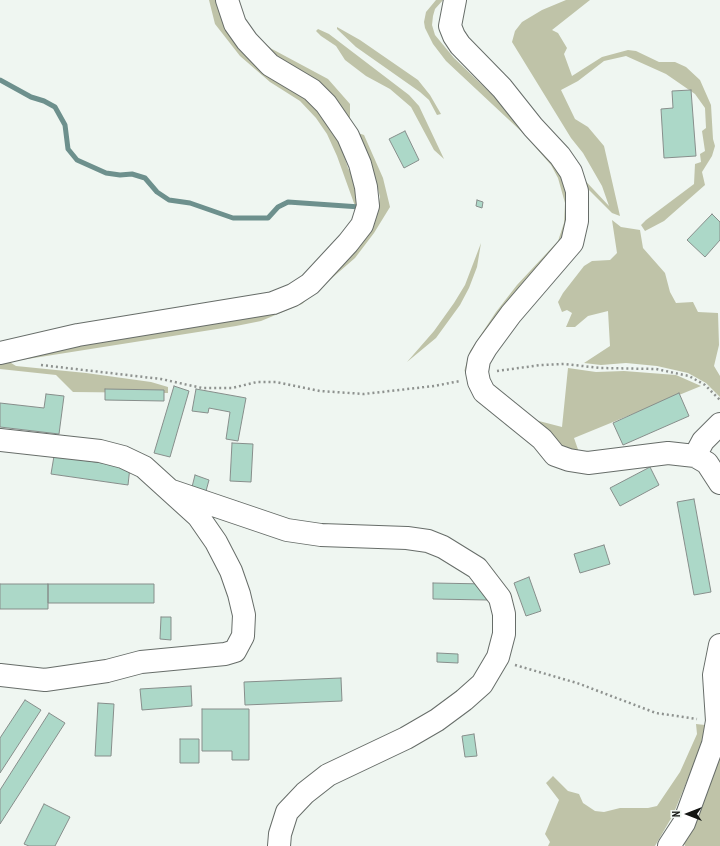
<!DOCTYPE html>
<style>
body{margin:0}
#map{position:relative;width:720px;height:846px;overflow:hidden;background:#eff6f1;font-family:"PT Sans Narrow",sans-serif}
canvas{display:block}
.north{position:absolute;left:668px;top:794px;width:40px;height:40px;-webkit-text-stroke:3px #eff6f1;paint-order:stroke;rotate:270deg;font-size:11px;font-weight:700;line-height:16px;text-align:center;color:#131513}
.north::after{content:'';display:block;margin:auto;width:14px;height:18px;background:#131513;clip-path:polygon(50% 0,100% 100%,50% 72%,0 100%)}
</style>
<div id="map">
<canvas width="720" height="846"></canvas>
<div class="north">N</div>
</div>
<script>
const ctx = document.querySelector('canvas').getContext('2d');
ctx.lineJoin = 'round';
function paint(path, color) { ctx.fillStyle = color; ctx.fill(path, 'evenodd'); }
const shape = rows => new Path2D(rows.map(r => 'M' + r).join(''));
function stroke(path, color, width, dash) { ctx.strokeStyle = color; ctx.lineWidth = width; ctx.lineCap = dash ? 'butt' : 'round'; ctx.setLineDash(dash || []); ctx.stroke(path); }
paint(shape([
 [209,0,217,0,289,84,333,122,348,168,355,180,361,205,355,206,337,156,327,134,316,118,300,101,270,82,240,56,215,24],
 [436,0,443,0,435,9,433,16,432,25,435,35,454,58,504,106,553,163,568,189,569,229,477,350,464,372,470,351,496,312,517,285,558,241,564,223,565,203,558,178,551,165,523,133,446,61,433,44,425,28,424,22,426,12],
 [566,0,590,0,552,30,558,33,567,48,564,54,572,76,602,57,628,50,636,51,659,62,675,62,686,67,700,80,711,105,713,139,715,146,712,156,702,172,705,185,664,221,645,231,641,225,646,220,694,184,695,164,701,162,700,154,705,151,702,131,706,128,705,108,695,94,666,74,626,56,604,61,578,81,561,90,575,119,588,127,604,146,620,216,612,213,576,177,470,51,455,21,578,173,609,206,602,186,583,153,571,138,512,42,515,31,522,22,542,10],
 [238,9,254,35,272,49,328,79,350,104,350,120,246,34],
 [337,27,360,40,418,80,430,95,441,114,437,115,429,100,420,92,356,47,337,29],
 [318,29,329,34,409,95,419,106,444,159,434,150,411,107,390,89,366,76,345,60,336,46,321,36,316,31],
 [355,132,364,135,383,178,390,207,374,233,355,258,302,304,261,321,236,326,21,360,14,356,285,304,378,210,380,197,376,181],
 [612,220,621,227,640,230,643,248,665,273,670,292,676,303,693,302,698,312,718,313,719,345,714,366,720,376,720,397,706,383,688,373,657,366,626,363,601,365,584,363,610,346,608,311,588,316,575,327,566,327,572,313,567,310,562,312,558,302,563,293,584,266,592,261,610,260,617,253],
 [481,243,477,267,469,288,460,305,436,338,407,362,434,331,454,303,465,285],
 [3,358,16,366,86,373,151,382,168,387,168,393,73,392,56,375,0,369,0,359],
 [568,368,596,372,624,371,676,375,701,386,574,438,581,458,565,454,513,409,492,387,535,420,562,427],
 [696,724,705,725,702,744,673,815,655,846,548,846,550,842,545,834,559,800,546,783,553,776,568,791,579,794,583,803,595,811,604,812,620,808,648,808,657,806,680,772,697,734],
 [720,725,720,846,685,846,682,839]
]), '#bfc3a8');
stroke(shape([
 [0,80,31,97,44,101,55,107,65,125,68,149,77,160,106,173,120,175,132,174,145,178,157,192,169,200,190,203,233,218,268,218,278,207,288,202,360,207]
]), '#6d908d', 5);
const building = shape([
 [691,90,696,156,664,158,661,109,673,108,672,91,691,90],
 [405,131,419,160,404,168,389,139,405,131],
 [477,200,483,202,482,208,476,206,477,200],
 [712,214,720,222,720,240,705,257,687,240,712,214],
 [174,386,189,391,170,457,154,453,174,386],
 [105,389,164,390,164,401,105,400,105,389],
 [196,389,246,398,238,441,226,439,230,412,209,408,208,413,192,411,196,389],
 [679,393,689,416,623,445,613,423,679,393],
 [46,394,64,396,59,434,0,427,0,403,44,408,46,394],
 [232,443,253,444,251,482,230,481,232,443],
 [54,456,130,467,128,485,51,474,54,456],
 [650,467,659,485,620,506,610,488,650,467],
 [195,475,209,480,206,491,192,487,195,475],
 [694,499,711,592,694,595,677,502,694,499],
 [604,545,610,564,580,573,574,554,604,545],
 [529,577,541,611,526,616,514,583,529,577],
 [433,583,487,584,487,600,433,599,433,583],
 [0,584,48,584,48,609,0,609,0,584],
 [48,584,154,584,154,603,48,603,48,584],
 [161,617,171,617,171,640,160,639,161,617],
 [437,653,458,654,458,663,437,662,437,653],
 [341,678,342,701,245,705,244,682,341,678],
 [191,686,192,706,142,710,140,689,191,686],
 [25,700,41,710,0,773,0,738,25,700],
 [98,703,114,704,111,756,95,756,98,703],
 [202,709,249,709,249,760,232,760,232,751,202,751,202,709],
 [49,713,65,723,0,824,0,790,49,713],
 [474,734,477,756,465,757,462,736,474,734],
 [180,739,199,739,199,763,180,763,180,739],
 [44,804,70,817,55,846,29,846,24,844,44,804]
]);
paint(building, '#acd8c8');
stroke(building, '#878e8b', 1);
const minor = shape([
 [455,0,450,26,454,36,460,45,502,88,533,127,560,156,571,172,577,191,577,221,572,243,511,314,486,348,479,360,477,372,479,382,484,392,542,439,555,455,569,460,588,463,668,453,695,456,707,463,720,483],
 [0,353,78,335,273,303,293,295,310,284,348,243,362,225,368,206,366,187,360,164,348,136,326,104,312,90,270,65,247,41,235,24,227,0],
 [0,440,100,451,123,457,144,467,198,516,216,542,231,571,239,594,244,615,243,636,235,651,225,654,141,662,107,671,45,680,0,675],
 [695,456,703,441,720,424],
 [172,491,287,530,321,535,407,538,428,541,443,547,477,568,500,598,504,614,504,634,498,657,482,684,464,700,437,720,406,738,328,775,305,793,287,812,280,834,279,846],
 [669,846,684,823,713,744,717,721,714,675,720,645]
]);
stroke(minor, '#676d69', 24);
stroke(shape([
 [41,365,161,379,202,388,232,388,257,382,276,382,320,391,364,394,434,386,460,381],
 [497,371,541,365,564,364,601,368,656,369,689,376,705,385,720,400],
 [515,665,577,683,656,713,697,719]
]), '#8e928f', 2.5, [2, 3]);
stroke(minor, '#fff', 22);
</script>
